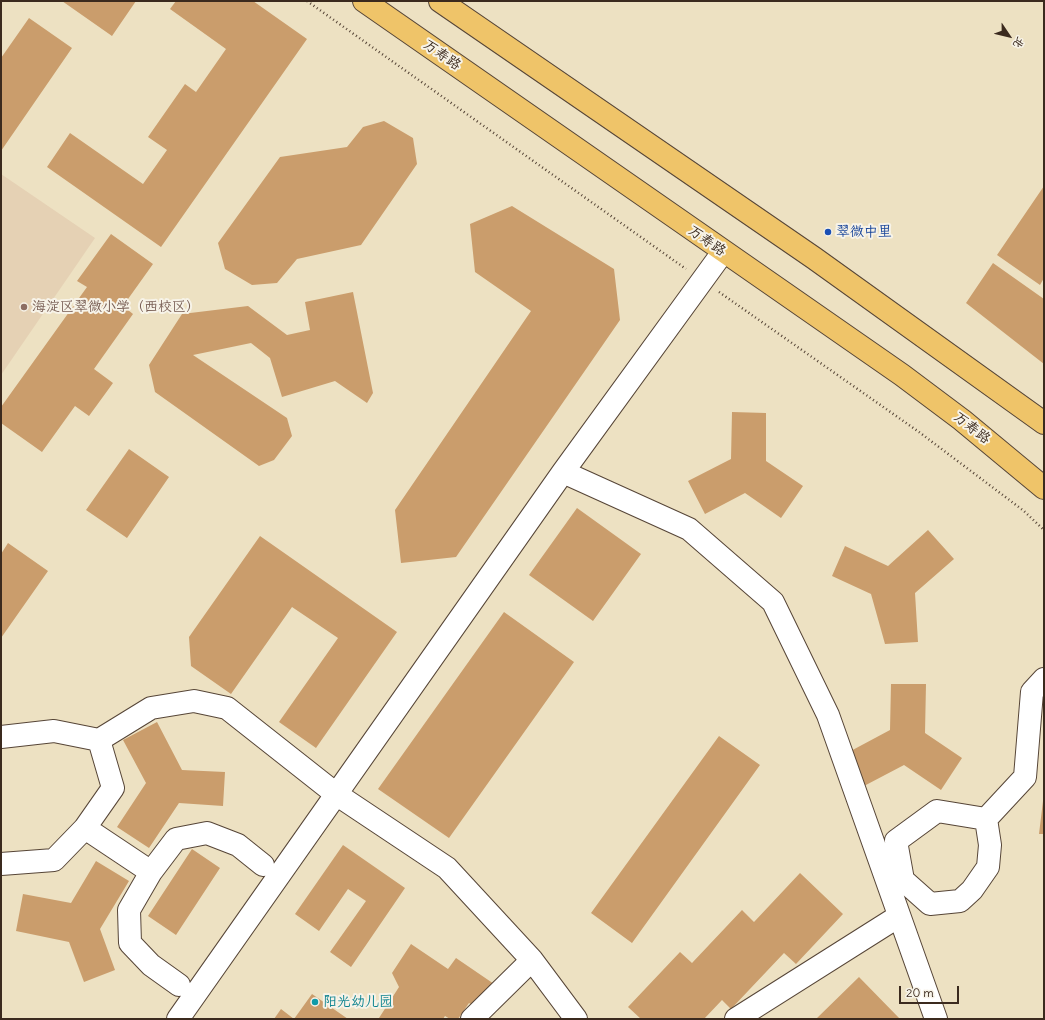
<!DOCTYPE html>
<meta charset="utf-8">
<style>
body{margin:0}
#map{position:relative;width:1045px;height:1020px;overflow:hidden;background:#ede1c2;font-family:Delius,"LXGW WenKai TC",sans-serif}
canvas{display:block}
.frame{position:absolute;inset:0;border:2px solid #3b2a1e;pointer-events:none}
.north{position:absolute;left:989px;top:16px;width:40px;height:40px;-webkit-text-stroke:3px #f7f3e8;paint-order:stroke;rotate:125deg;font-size:11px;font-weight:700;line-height:16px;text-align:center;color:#3b2a1e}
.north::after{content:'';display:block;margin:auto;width:14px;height:18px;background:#3b2a1e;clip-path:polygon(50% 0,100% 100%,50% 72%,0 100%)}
.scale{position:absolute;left:899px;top:986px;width:60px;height:18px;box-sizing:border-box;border:2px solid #3b2a1e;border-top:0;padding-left:5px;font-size:12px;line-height:14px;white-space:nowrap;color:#3b2a1e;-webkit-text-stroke:3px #f7f3e8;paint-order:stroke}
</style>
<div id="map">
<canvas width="1045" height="1020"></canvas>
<div class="frame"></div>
<div class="north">北</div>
<div class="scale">20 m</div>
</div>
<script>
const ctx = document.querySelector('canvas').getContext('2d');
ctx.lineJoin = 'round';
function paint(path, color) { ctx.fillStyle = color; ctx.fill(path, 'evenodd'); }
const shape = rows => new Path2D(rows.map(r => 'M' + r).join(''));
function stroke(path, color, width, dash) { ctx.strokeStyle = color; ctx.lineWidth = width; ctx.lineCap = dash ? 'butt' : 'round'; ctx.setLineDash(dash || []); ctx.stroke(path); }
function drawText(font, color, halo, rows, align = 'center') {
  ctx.font = font + ' Delius,"LXGW WenKai TC",sans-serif'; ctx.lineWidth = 4; ctx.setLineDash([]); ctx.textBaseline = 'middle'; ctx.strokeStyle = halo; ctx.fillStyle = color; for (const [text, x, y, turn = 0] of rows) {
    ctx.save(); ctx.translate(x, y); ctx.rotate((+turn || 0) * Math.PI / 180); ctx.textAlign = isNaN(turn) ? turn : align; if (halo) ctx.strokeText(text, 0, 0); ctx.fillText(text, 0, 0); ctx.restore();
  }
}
paint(shape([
 [1,174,95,238,1,375]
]), '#e5d1b4');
paint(shape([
 [62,1,136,1,112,36],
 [176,1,253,1,307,39,161,247,47,167,70,133,143,184,167,150,148,137,185,84,196,92,226,49,170,9],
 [29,18,72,48,1,151,1,58],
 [384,121,413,138,417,164,361,245,297,259,277,283,252,285,225,269,218,243,280,157,347,147,363,127],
 [1044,186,1044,278,1040,285,997,255],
 [512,206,614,269,620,320,456,557,401,563,395,510,531,311,475,272,470,224],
 [111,234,153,264,123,306,133,314,94,369,113,383,89,416,75,406,42,452,1,423,1,407,87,287,77,281],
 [993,263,1044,299,1044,364,966,303],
 [353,292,373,393,367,403,335,381,282,397,270,358,251,343,193,355,287,418,292,436,274,460,259,466,155,392,149,365,182,314,248,306,287,335,310,330,305,302],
 [732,412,766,413,766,461,803,486,781,518,745,493,705,514,688,481,731,459],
 [129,449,169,477,127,538,86,510],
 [577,508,641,554,593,621,529,575],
 [928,530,954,559,915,593,918,642,885,644,871,594,832,576,845,546,888,566],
 [260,536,397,632,316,748,279,722,338,638,292,607,231,694,191,666,189,637],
 [8,543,48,571,1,638,1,554],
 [504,612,574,662,449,838,378,789],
 [891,684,926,684,925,733,962,758,941,790,904,765,864,786,847,753,890,730],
 [157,722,182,770,225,772,223,806,179,803,149,848,117,827,146,783,123,740],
 [719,736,760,765,632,943,591,913],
 [1043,801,1044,801,1044,834,1039,834],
 [343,845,405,888,351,967,330,952,366,901,348,889,319,931,295,914],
 [192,849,220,868,176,935,148,916],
 [96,861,129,881,100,929,115,970,84,982,69,942,16,931,23,894,71,903],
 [800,873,843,914,796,964,784,953,731,1009,722,1000,704,1019,641,1019,628,1007,680,952,692,963,742,910,754,922],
 [411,944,448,969,456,958,497,986,480,1010,469,1003,458,1019,450,1019,445,1016,443,1019,381,1019,379,1018,399,987,392,973],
 [859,977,900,1019,816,1019],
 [312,994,348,1019,274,1019,281,1009,294,1019]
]), '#ca9d6c');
const minor = shape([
 [563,472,689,529,773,602,828,715,936,1019],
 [1,737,54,731,99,740,151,708,194,701,227,708,336,794,447,868,532,960,576,1019],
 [937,811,986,819,990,845,988,867,972,890,960,901,930,904,903,880,896,841,937,811],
 [986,819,1025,777,1032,692,1044,679],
 [85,828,151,872],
 [1,864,54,860,85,828,113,788,99,740],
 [179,985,151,965,130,943,129,910,151,872,176,839,207,833,238,845,263,865],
 [178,1019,563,472,723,252],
 [472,1019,532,960],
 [736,1019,899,916]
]);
const primary = shape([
 [364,1,902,375,962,420,1044,488],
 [440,1,814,258,1044,423]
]);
stroke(minor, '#564537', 24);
stroke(primary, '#564537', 24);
stroke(shape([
 [307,1,686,269],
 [719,292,919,432,1024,511,1044,530]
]), '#564537', 2.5, [1, 3]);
stroke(minor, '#fff', 22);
stroke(primary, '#efc469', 22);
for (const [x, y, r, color] of [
 [828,232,4,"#1a4fb4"],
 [24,307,4,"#8d6e63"],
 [315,1002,4,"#0f9aa8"]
]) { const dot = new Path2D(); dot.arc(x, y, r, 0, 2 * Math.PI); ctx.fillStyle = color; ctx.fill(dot); stroke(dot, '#f7f3e8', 1.5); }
drawText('14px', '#3b2a1e', '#f7f3e8', [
 ["万寿路",442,55,35],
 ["万寿路",707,241,35],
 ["万寿路",972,428,38]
]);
drawText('14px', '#164399', '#f7f3e8', [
 ["翠微中里",836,232]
], 'left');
drawText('14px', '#785e54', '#f7f3e8', [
 ["海淀区翠微小学（西校区）",32,307]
], 'left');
drawText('14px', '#0d838f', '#f7f3e8', [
 ["阳光幼儿园",323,1002]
], 'left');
</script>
